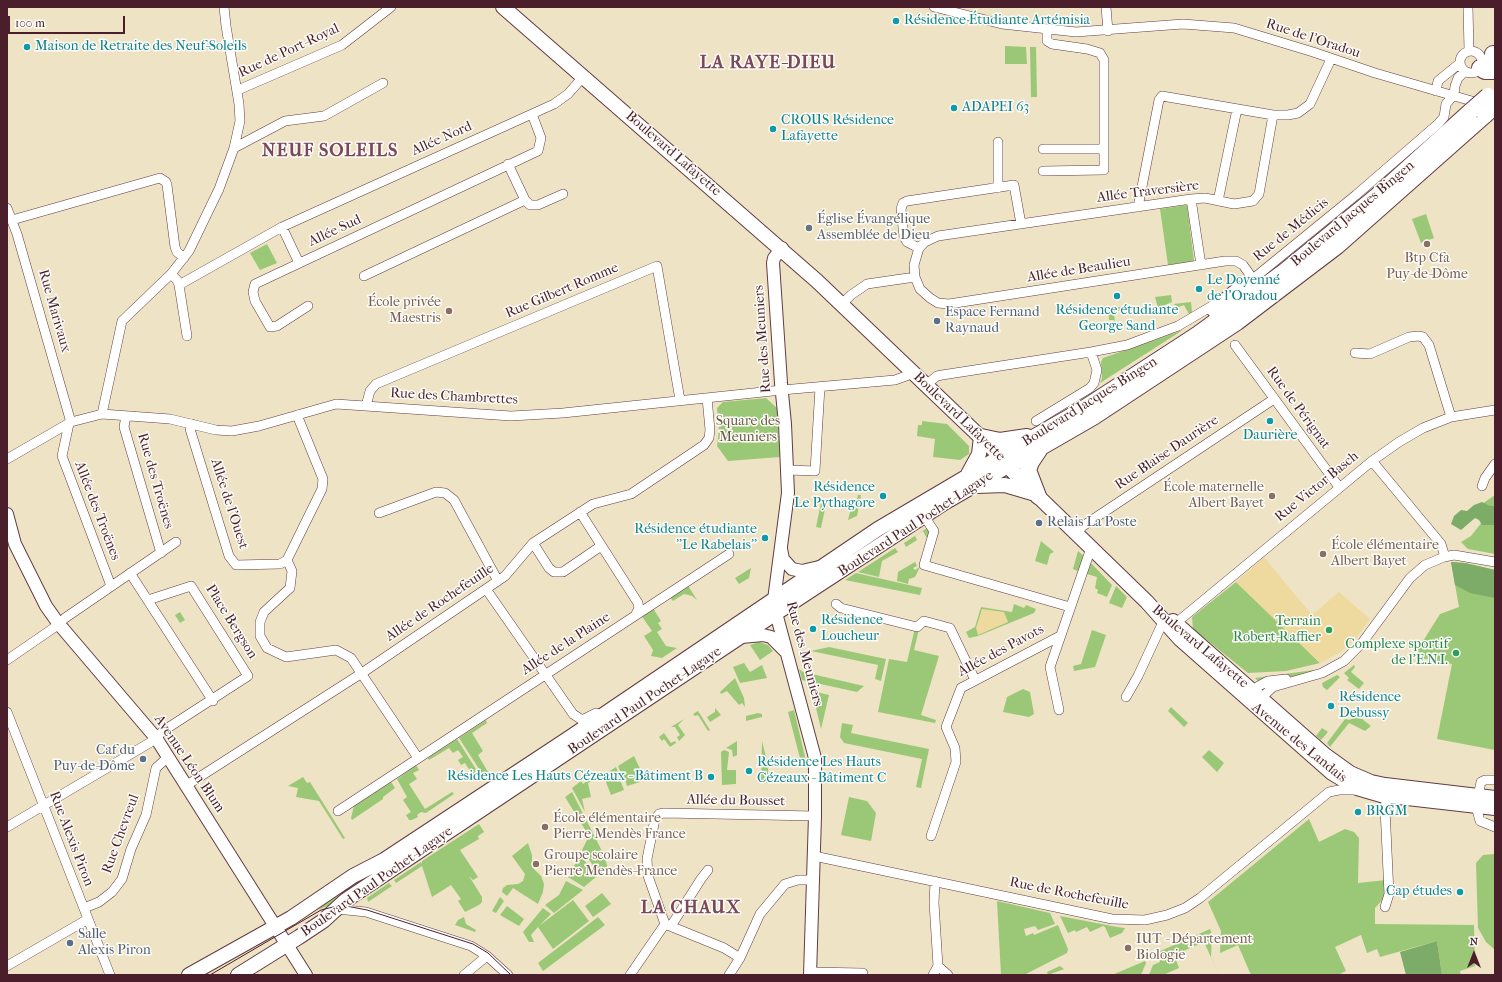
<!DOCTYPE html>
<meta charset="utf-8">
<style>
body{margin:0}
#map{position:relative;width:1502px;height:982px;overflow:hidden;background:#eee3c5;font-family:"IM FELL French Canon",serif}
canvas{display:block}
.frame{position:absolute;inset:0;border:8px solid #4a1f2b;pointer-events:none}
.north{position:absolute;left:1454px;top:934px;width:40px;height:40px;-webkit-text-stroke:3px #fdfcf7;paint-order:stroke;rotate:0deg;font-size:11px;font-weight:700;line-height:16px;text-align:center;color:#4a1f2b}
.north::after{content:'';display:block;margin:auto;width:14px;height:18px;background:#4a1f2b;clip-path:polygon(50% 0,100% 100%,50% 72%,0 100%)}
.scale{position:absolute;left:8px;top:16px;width:117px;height:18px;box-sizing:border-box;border:2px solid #4a1f2b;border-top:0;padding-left:5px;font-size:12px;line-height:14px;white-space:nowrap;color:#4a1f2b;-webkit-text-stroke:3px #fdfcf7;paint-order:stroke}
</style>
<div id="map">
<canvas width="1502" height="982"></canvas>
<div class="frame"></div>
<div class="north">N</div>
<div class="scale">100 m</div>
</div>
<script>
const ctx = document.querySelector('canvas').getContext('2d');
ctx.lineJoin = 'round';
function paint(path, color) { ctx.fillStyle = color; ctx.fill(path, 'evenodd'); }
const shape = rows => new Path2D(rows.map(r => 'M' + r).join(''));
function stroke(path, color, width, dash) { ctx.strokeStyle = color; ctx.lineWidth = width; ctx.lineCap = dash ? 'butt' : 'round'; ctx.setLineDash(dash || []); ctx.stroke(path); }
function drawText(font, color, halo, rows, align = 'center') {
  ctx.font = font + ' "IM FELL French Canon",serif'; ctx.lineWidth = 3; ctx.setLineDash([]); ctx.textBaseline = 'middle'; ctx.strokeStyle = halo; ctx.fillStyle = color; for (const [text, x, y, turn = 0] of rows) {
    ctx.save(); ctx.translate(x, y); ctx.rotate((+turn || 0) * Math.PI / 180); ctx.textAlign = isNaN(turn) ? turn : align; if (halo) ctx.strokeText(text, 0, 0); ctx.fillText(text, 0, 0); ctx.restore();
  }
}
paint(shape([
 [1005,46,1026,47,1027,64,1005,64],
 [1030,47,1036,47,1037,97,1031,97],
 [1187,205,1194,261,1168,265,1160,209],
 [1426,214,1434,238,1421,243,1412,219],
 [267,244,277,263,260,270,250,253],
 [1171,295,1172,302,1158,308,1155,297],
 [1191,302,1192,312,1189,314,1184,305,1176,308,1174,304],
 [1121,307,1122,310,1114,312,1115,324,1114,320,1109,320,1108,309],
 [1183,330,1100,383,1102,378,1101,362,1103,358],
 [766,398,777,408,780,457,728,461,717,446,719,430,717,408,723,402],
 [922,421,947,424,969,446,969,454,960,460,933,457,935,439,917,436,918,425,922,425],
 [858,495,861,495,857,516,848,520,851,508,855,509],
 [1495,495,1495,554,1468,549,1461,542,1471,536,1482,522,1479,506],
 [821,503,826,504,821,528,816,527],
 [927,528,929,532,928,540,923,531,915,536,917,540,906,547,904,543],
 [1041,541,1054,552,1050,554,1047,565,1035,561],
 [895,548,898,552,882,561,879,577,858,572],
 [1078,551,1085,557,1080,572,1073,569],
 [915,562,917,566,913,568,915,570,920,567,915,577,909,579,908,584,897,581,898,572],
 [1090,562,1112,585,1107,597,1097,593,1098,590,1095,588,1097,577,1087,574],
 [1451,562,1465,563,1495,570,1495,750,1437,739,1452,664,1416,657,1418,649,1440,614,1459,607],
 [751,568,749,578,739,584,735,578],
 [856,573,922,588,920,595,845,580],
 [1236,582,1288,632,1320,663,1286,671,1248,673,1193,629,1192,617],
 [687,584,697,600,692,596,684,594,673,601,669,596],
 [1116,586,1127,597,1122,608,1109,603],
 [1014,604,1024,608,1026,605,1036,609,1034,613,978,636,969,638,966,632,975,627,981,607,1012,612],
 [653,608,661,621,658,623,662,629,657,632,666,646,677,648,662,658,651,656,653,650,644,636,652,631,641,615],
 [180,612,185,620,180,623,175,615],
 [915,628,919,629,914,650,939,656,921,715,936,720,935,723,878,712,889,659,907,662],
 [1092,630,1106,635,1095,667,1074,671,1073,666,1081,664],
 [759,642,768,645,773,651,760,660,750,645],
 [829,647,886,659,881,681,875,679,878,665,811,651],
 [744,663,750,672,762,665,767,678,740,683,733,667],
 [1354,665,1355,667,1351,672,1364,683,1359,689,1347,680,1349,678,1344,673],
 [799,669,803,672,864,686,857,692,802,680],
 [1314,670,1315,672,1260,683,1255,678],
 [1337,675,1340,677,1327,690,1323,687,1322,683],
 [735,678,744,698,745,707,742,703,739,705,727,691,721,694,720,692],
 [1023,689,1030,692,1034,714,1029,717,1003,712,1007,697],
 [812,691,829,695,821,729],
 [1171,707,1188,723,1184,727,1168,711],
 [715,708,721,715,710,722,707,717,715,712],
 [794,710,806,761,801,762,788,712],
 [698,711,710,730,708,731,698,715,695,716,693,714],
 [758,713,762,714,762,717,746,721,746,716],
 [1357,715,1371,726,1365,731,1349,723,1330,747,1327,743,1345,719,1350,720],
 [684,719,678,725,685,735,679,741,677,737,680,735,675,727,671,727],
 [486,720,487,723,472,733,483,751,478,755,488,772,483,775,459,738],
 [842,723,853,725,851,733,929,749,921,788,916,787,922,759,844,743,840,737],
 [1322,728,1328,732,1321,740,1316,736],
 [664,733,671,743,675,741,676,743,670,747,664,739,662,741,659,737],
 [457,739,479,774,474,777,465,763,461,765,458,760,463,757,458,750,453,753,449,748,429,760,428,758],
 [737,741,737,755,733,757,732,750,726,748],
 [762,741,768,765,768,783,761,783],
 [724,750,729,752,727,770,736,770,736,784,722,785,721,752],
 [1209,750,1224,763,1217,772,1202,757],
 [634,756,643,775,640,782,627,786,623,772,620,771,618,766],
 [416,765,419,770,413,773,417,779,409,784,425,809,452,792,454,794,426,813,421,812,417,815,418,817,412,820,409,820,406,815,411,812,403,800,407,797,397,779],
 [616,767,619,775,609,777,611,782,619,777,624,790,611,795,604,777,599,778],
 [303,777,307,783,310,782,345,838,343,839,319,801,296,797,298,788,288,786],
 [593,777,594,780,588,783,591,797,582,799,585,812,572,788,581,781,583,784],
 [391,782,395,788,383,797,383,799,352,820,351,818,354,806],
 [572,792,603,853,608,868,600,875,582,850,589,836,565,797],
 [849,797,867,801,876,813,871,841,841,835],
 [1309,819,1319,842,1345,829,1354,832,1359,838,1358,883,1386,880,1385,897,1375,908,1375,924,1474,925,1475,966,1460,971,1461,975,1442,975,1437,941,1380,957,1377,949,1367,953,1361,935,1335,947,1346,971,1338,975,1251,975,1238,945,1220,953,1221,931,1208,902],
 [479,824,484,832,478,836,479,839,460,850,478,877,473,880,469,876,482,897,482,902,479,905,465,912,458,901,461,899,451,885,432,897,422,866,396,883,394,880,421,862,422,864,422,861],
 [528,843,532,855,532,867,541,876,544,884,543,892,538,904,513,888,507,896,502,892,503,888,507,885,518,884,523,881,525,874,512,856],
 [1495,854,1495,950,1486,942,1478,928,1476,863,1483,855],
 [580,855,597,876,584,887,568,877],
 [380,868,336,903,314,911,345,887],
 [566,881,583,890,554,913,545,905,559,895],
 [389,883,392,886,368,902,367,898],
 [602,893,611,904,593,917,585,906],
 [500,897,504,901,496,913,492,911],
 [573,900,589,921,553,949,538,927,531,935,534,942,529,942,523,932,543,908,551,914,539,926],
 [997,901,1050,913,1055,924,1038,930,1035,926,1024,929,1026,936,1033,933,1034,935,1058,925,1068,949,1067,953,1024,975,1001,975],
 [507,906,524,919,519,926,500,915],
 [1060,916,1117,927,1125,928,1122,933,1110,938,1105,927,1103,926,1090,932,1087,927,1076,932,1075,930,1068,933],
 [464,917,466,924,476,930,475,932,455,925,458,920],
 [598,917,605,925,543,971,538,963],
 [1210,929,1212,934,1211,957,1219,975,1204,942,1174,955,1179,968,1163,975,1149,975,1153,965,1160,962,1156,953],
 [1145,961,1146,963,1141,975,1112,975],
 [1060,966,1064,969,1048,975,1047,972]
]), '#9bc876');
paint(shape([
 [1482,502,1490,506,1495,506,1494,525,1482,525,1479,520,1475,518,1461,530,1451,524,1454,516,1461,510,1467,511,1474,505],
 [1451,562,1465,563,1495,570,1495,598,1470,593,1455,585],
 [1437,941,1442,975,1406,975,1400,952]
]), '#7cac67');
paint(shape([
 [1264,557,1312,615,1339,592,1370,619,1356,638,1339,653,1320,663,1236,582],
 [982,609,1004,612,1008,622,978,635,976,628]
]), '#eeda9e');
const street = shape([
 [934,7,1002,24,1076,32,1183,24,1234,28,1313,52,1375,73,1482,104],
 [1106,7,1108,31],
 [1468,7,1469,51],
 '1460 62a11 11 0 1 1 22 0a11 11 0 1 1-22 0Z',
 [238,90,342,45,391,7],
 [1436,91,1438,81,1460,63],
 [1454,95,1455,86,1458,78,1465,71],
 [234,148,285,121,324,116,383,83],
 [1043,149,1104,149],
 [508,164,525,200,530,205,538,205,563,194],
 [1043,171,1104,170,1104,60,1100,53,1087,49,1052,44,1047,41,1047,29],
 [998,188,998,142],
 [1191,199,1201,265],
 [1218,201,1237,109],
 [1138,207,1159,100,1162,96,1273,115,1288,115,1298,113,1310,104,1331,59],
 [7,208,17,234,70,419,62,456,111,586],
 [12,220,160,178,166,182,167,185,175,247,177,252,184,258],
 [282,227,299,263],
 [919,248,907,242,904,237,901,209,903,203,907,201,1014,185,1021,224],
 [171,274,177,280,179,285,187,336],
 [364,276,525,200],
 [1253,279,1243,265,1236,261,1225,261,949,304,938,303,930,298,920,289,915,277,914,265,919,248,925,242,938,236,1191,199,1205,198,1234,204,1253,201,1259,194,1273,115],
 [179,285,282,227,554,104,568,94,583,77],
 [1237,292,1356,195,1438,124,1444,117,1446,104,1454,95],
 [842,304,851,295,867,284,915,277],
 [308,306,277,326,270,327,255,301,253,292,255,284,538,151,541,138,532,114],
 [1235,345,1339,487],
 [1355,353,1370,354,1409,337,1418,336,1423,337,1429,345,1451,417],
 [926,385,937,376,942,375,1091,352,1127,345,1178,326,1217,303],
 [366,406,370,391,376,384,657,266,680,400],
 [102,414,122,321,171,274,189,251,219,189,234,148,240,121,239,104,226,26,224,7],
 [126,416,124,427,161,553],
 [1036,421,1090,388,1094,383,1097,370,1091,352],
 [192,424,190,429,229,556,236,565,280,564,287,560],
 [7,459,71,422,102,414,170,419,216,430,232,431,259,426,336,404,511,416,563,413,782,390,895,380,914,373],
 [1372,461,1441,544,1445,557],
 [788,470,815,471,820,387],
 [1482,486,1485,478,1495,464],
 [580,512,638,603,639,608,636,614],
 [379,513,436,492,445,493,454,500,498,581],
 [924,516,934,531,924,565,1070,607],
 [1076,533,1083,526,1274,399],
 [533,543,549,568,554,572,563,572,601,546],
 [287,560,292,571,290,588,264,612,260,622,260,636,267,648,286,657,336,650,351,658,418,758],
 [287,560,322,489,323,479,297,415],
 [130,573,213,701],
 [486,589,573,714,582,720,596,713],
 [836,604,841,608,917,627,924,621,950,628,975,680],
 [1176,623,1372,461,1399,442,1423,428,1451,417,1495,410],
 [7,660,55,627,65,618,176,542],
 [1250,695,1257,687,1268,681,1286,679],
 [1126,697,1138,676,1163,622],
 [1256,698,1261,698,1273,687,1322,673,1344,661,1362,643,1410,578,1425,565,1444,557,1454,555,1495,562],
 [1059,710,1050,667,1091,548],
 [7,712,110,975],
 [1495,780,1485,780,1481,782,1476,806,1480,821,1495,827],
 [187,785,362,673,505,576,533,543,593,504,631,494,704,445,709,438,710,430,707,398],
 [338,811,729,554],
 [7,827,151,742,163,731,248,676,191,586,148,600],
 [931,836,956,762,955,748,946,727,961,688,1060,636],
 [814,856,1112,919,1145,920,1167,915,1185,908,1200,898,1329,792,1339,790,1357,790],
 [1385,907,1389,894,1385,808,1387,795],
 [84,908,99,902,112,892,122,879,131,849,146,815,156,768,168,757],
 [337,909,366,912,471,946,487,956,508,975],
 [671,926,701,879,708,870],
 [740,958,724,948,665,924,648,876,647,859,655,819,659,814,664,813,815,816],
 [7,966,88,919],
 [938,966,948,975],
 [810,972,863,973],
 [464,975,487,956],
 [630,975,665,924],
 [729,975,740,958,760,914,785,884,798,880,812,880],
 [933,975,938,966,934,903,935,881]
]);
const secondary = shape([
 [782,248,774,258,773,263,781,383,785,424,788,493,774,600,776,613,815,758,815,816,810,975],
 [7,514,15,544,46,606,58,623,156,738,306,975],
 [781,549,783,559,792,569,802,571,819,567],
 [741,637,763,635,771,637,786,652]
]);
const primary = shape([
 [503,7,817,281,993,449,1015,474,1147,602,1180,639,1332,773,1357,788,1381,795,1495,808],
 [968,474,979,454,981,437],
 [976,486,1005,485,1032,493],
 [1173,621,1325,755,1350,773,1371,782,1385,785,1495,798],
 [189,975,291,918,353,876,384,860,569,738,878,529,1000,457],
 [238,975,299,937,323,921,346,900,764,621,944,503,1008,466]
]);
const highway = shape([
 [1493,54,1493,59,1495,63],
 [1480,68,1485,71,1495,71],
 [1215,310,1239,290],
 [981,437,1000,441,1027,437],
 [1000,457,1077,413,1114,389,1197,335,1284,272,1377,196,1471,111],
 [1008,466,1093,417,1237,322,1337,246,1485,115],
 [1038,496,1028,470,1031,462,1039,450]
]);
stroke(street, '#633c42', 10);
stroke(secondary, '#633c42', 14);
stroke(primary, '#633c42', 16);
stroke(highway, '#633c42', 18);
stroke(street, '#fff', 9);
stroke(secondary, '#fff', 12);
stroke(primary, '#fff', 14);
stroke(highway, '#fff', 16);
stroke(shape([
 [210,975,321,910,341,905,367,910,473,944,488,953,511,975]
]), '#4a1f2b', 1);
const highwayBridge = shape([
 [1471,111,1488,96],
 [1485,115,1495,106]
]);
stroke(highwayBridge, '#633c42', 18, []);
stroke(highwayBridge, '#fff', 16);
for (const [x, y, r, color] of [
 [896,21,4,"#0f9aa8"],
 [27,47,4,"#0f9aa8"],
 [954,108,4,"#0f9aa8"],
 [773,129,4,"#0f9aa8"],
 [809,228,4,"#6b7280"],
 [1427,244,4,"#8d6e63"],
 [1199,289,4,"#0f9aa8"],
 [1117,296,4,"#0f9aa8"],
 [449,311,4,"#8d6e63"],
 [937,321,4,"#5c6f8a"],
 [1270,421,4,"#0f9aa8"],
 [883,496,4,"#0f9aa8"],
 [1272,496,4,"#8d6e63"],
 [1039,523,4,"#5c6f8a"],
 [765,538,4,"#0f9aa8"],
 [1323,554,4,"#8d6e63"],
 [813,629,4,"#0f9aa8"],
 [1329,630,4,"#2e9e5b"],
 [1456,653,4,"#2e9e5b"],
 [1331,706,4,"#0f9aa8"],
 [143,759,4,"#5c6f8a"],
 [749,771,4,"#0f9aa8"],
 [711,777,4,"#0f9aa8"],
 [1358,812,4,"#0f9aa8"],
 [545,827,4,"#8d6e63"],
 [536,864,4,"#8d6e63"],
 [1460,892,4,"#0f9aa8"],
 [70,943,4,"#5c6f8a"],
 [1128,948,4,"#8d6e63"]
]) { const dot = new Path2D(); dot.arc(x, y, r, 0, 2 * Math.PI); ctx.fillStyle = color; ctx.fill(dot); stroke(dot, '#fdfcf7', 1.5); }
drawText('14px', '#0d838f', '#fdfcf7', [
 ["Résidence Étudiante Artémisia",904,21],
 ["Maison de Retraite des Neuf-Soleils",35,47],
 ["ADAPEI 63",962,108],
 ["CROUS Résidence",781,121],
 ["Lafayette",781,137],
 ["Le Doyenné",1207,281],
 ["de l'Oradou",1207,297],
 ["Résidence étudiante",1117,311,"center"],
 ["George Sand",1117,327,"center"],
 ["Daurière",1270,436,"center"],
 ["Résidence",875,488,"right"],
 ["Le Pythagore",875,504,"right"],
 ["Résidence étudiante",757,530,"right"],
 ["''Le Rabelais''",757,546,"right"],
 ["Résidence",821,621],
 ["Loucheur",821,637],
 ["Résidence",1339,698],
 ["Debussy",1339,714],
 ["Résidence Les Hauts",757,763],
 ["Cézeaux - Bâtiment C",757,779],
 ["Résidence Les Hauts Cézeaux - Bâtiment B",703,777,"right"],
 ["BRGM",1366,812],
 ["Cap études",1452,892,"right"]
], 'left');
drawText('14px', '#4a1f2b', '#fdfcf7', [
 ["Rue de l'Oradou",1313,39,18],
 ["Rue de Port-Royal",289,51,-25],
 ["Allée Nord",442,139,-24],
 ["Boulevard Lafayette",673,154,41],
 ["Allée Traversière",1148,192,-7],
 ["Boulevard Jacques Bingen",1353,214,-40],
 ["Rue de Médicis",1291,230,-39],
 ["Allée Sud",335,231,-25],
 ["Allée de Beaulieu",1079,270,-9],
 ["Rue Gilbert Romme",562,291,-23],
 ["Rue Marivaux",54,311,74],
 ["Rue des Meuniers",763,339,-94],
 ["Rue des Chambrettes",454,397,3],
 ["Boulevard Jacques Bingen",1090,402,-32],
 ["Rue de Pérignat",1298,408,54],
 ["Boulevard Lafayette",959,417,44],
 ["Rue Blaise Daurière",1167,453,-34],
 ["Rue des Troënes",155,481,74],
 ["Rue Victor Basch",1317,487,-39],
 ["Allée de l'Ouest",229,504,72],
 ["Allée des Troënes",97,511,69],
 ["Boulevard Paul Pochet-Lagaye",916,524,-33],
 ["Allée de Rochefeuille",440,603,-34],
 ["Place Bergson",231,622,58],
 ["Allée de la Plaine",566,644,-33],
 ["Boulevard Lafayette",1200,647,40],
 ["Allée des Pavots",1001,651,-28],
 ["Rue des Meuniers",804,654,75],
 ["Boulevard Paul Pochet-Lagaye",645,701,-34],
 ["Avenue des Landais",1299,743,39],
 ["Avenue Léon Blum",189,764,56],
 ["Allée du Bousset",736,801,1],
 ["Rue Chevreul",121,834,-70],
 ["Rue Alexis Piron",71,839,69],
 ["Boulevard Paul Pochet-Lagaye",377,882,-35],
 ["Rue de Rochefeuille",1069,894,11]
]);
drawText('14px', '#5b616d', '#fdfcf7', [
 ["Église Évangélique",817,220],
 ["Assemblée de Dieu",817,236]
], 'left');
drawText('14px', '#785e54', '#fdfcf7', [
 ["Btp Cfa",1427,259,"center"],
 ["Puy-de-Dôme",1427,275,"center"],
 ["École privée",441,303,"right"],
 ["Maestris",441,319,"right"],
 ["École maternelle",1264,488,"right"],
 ["Albert Bayet",1264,504,"right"],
 ["École élémentaire",1331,546],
 ["Albert Bayet",1331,562],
 ["École élémentaire",553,819],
 ["Pierre Mendès France",553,835],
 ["Groupe scolaire",544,856],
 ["Pierre Mendès-France",544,872],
 ["IUT - Département",1136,940],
 ["Biologie",1136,956]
], 'left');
drawText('14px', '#4e5e75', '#fdfcf7', [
 ["Espace Fernand",945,313],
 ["Raynaud",945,329],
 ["Relais La Poste",1047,523],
 ["Caf du",135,751,"right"],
 ["Puy-de-Dôme",135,767,"right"],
 ["Salle",78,935],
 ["Alexis Piron",78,951]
], 'left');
drawText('14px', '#665a45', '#fdfcf7', [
 ["Square des",748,422],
 ["Meuniers",748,438]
]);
drawText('14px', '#27864d', '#fdfcf7', [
 ["Terrain",1321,622],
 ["Robert-Raffier",1321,638],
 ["Complexe sportif",1448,645],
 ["de l'E.N.I.",1448,661]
], 'right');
ctx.letterSpacing = '1px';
drawText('bold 18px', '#7b485b', '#fdfcf7', [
 ["LA RAYE-DIEU",768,64],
 ["NEUF SOLEILS",330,152],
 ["LA CHAUX",691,909]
]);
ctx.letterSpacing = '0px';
</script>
